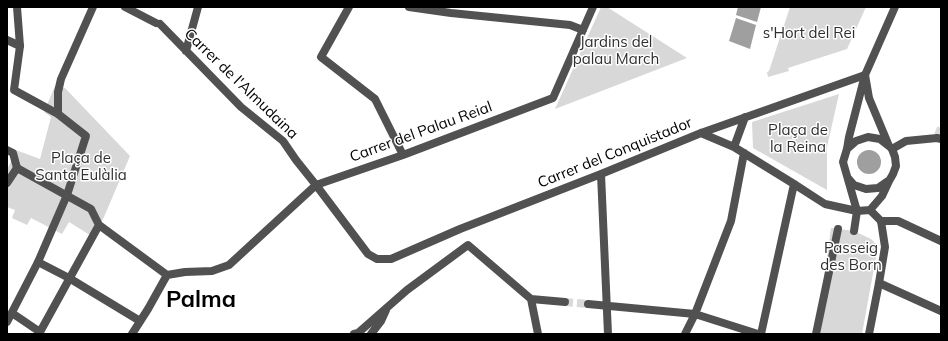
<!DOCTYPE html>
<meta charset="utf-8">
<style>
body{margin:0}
#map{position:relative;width:948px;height:341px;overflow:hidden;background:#fff;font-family:Mulish,sans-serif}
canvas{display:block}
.frame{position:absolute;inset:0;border:8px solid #000;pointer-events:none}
</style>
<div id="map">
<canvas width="948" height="341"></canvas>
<div class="frame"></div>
</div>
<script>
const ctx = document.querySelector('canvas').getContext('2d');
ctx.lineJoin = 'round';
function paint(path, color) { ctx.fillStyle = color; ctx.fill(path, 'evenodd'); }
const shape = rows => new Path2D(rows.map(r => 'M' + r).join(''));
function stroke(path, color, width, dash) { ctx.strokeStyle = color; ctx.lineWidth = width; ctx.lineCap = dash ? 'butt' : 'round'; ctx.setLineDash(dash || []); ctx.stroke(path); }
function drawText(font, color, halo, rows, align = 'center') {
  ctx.font = font + ' Mulish,sans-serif'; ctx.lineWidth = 3; ctx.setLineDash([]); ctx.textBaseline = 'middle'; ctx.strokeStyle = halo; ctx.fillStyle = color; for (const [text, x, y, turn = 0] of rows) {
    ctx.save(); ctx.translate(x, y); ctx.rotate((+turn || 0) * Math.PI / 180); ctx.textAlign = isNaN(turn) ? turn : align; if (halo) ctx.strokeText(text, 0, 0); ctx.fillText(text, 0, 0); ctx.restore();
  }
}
paint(shape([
 [601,7,607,7,687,58,555,109],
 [790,7,866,7,847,49,788,68,789,71,768,77,767,72,769,71],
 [55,86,65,88,130,156,104,217,97,229,90,235,69,222,62,234,31,218,27,225,12,218,15,210,7,207,7,170,12,159,13,149,40,159,51,117,44,112],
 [839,94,827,147,827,190,753,148,752,122],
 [831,228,854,231,871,239,878,246,862,334,816,334]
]), '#d8d8d8');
paint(shape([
 [738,7,761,7,757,22,736,15],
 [736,18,756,25,750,49,729,41],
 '857 162a12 12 0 1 1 24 0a12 12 0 1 1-24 0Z'
]), '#9f9f9f');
stroke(shape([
 [565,302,588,304]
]), '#d9d9d9', 8, [8, 4]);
stroke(shape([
 [938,135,941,128]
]), '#d9d9d9', 8, [8, 4]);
stroke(shape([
 [7,40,20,46],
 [7,150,13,153,17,168],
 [854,231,857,211],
 [38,262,69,278,140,321],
 [531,299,565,302],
 [354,334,358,333,407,290,468,245,531,299,538,334],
 [371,334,381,321,386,310],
 [816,334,838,229]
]), '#515151', 8);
stroke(shape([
 [125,7,156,23],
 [349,7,321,57,375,99,403,155],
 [409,7,451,13,570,25,583,30],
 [160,24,241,107,283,141,296,160,316,185,368,254,377,259,391,259,460,229,601,174,701,133,865,75],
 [186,51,198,7],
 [58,114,58,92,61,79,93,7],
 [701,133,734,147,794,184,825,204,857,211],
 [734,147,745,117],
 [892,149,906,141,937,138,941,139],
 [601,174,608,334],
 [7,183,17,168,91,209,99,225,167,275],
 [881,221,898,221,941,241],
 [879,283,941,311],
 [588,304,695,314,758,334],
 [12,313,40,332,99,225],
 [7,322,38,262,67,195,86,136,58,114,14,90,20,46,17,7],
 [132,334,148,309,167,275,185,272,212,271,229,265,316,185,403,155,553,98,593,7],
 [685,334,695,314,731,221,744,153],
 [761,334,794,184]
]), '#515151', 8);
stroke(shape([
 [865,75,869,98,889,146,892,149,895,157,896,166,893,174,889,181,882,196,870,210,857,211,843,162,847,149,849,137,865,75,895,7],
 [847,149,856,141,868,137,880,139,889,146],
 [848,178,854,185,866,189,878,188,888,181],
 [869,334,879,283,885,247,881,221,870,210]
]), '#515151', 8);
drawText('15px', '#2f2f2f', '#fff', [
 ["s'Hort del Rei",809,33],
 ["Jardins del",616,42],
 ["palau March",616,59],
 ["Plaça de",798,130],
 ["la Reina",798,147],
 ["Plaça de",81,158],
 ["Santa Eulàlia",81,175],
 ["Passeig",851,248],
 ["des Born",851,265]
]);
drawText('15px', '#000', '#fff', [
 ["Carrer de l'Almudaina",241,84,44],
 ["Carrer del Palau Reial",421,132,-20],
 ["Carrer del Conquistador",615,153,-22]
]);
drawText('bold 23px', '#000', '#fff', [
 ["Palma",201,300]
]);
</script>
